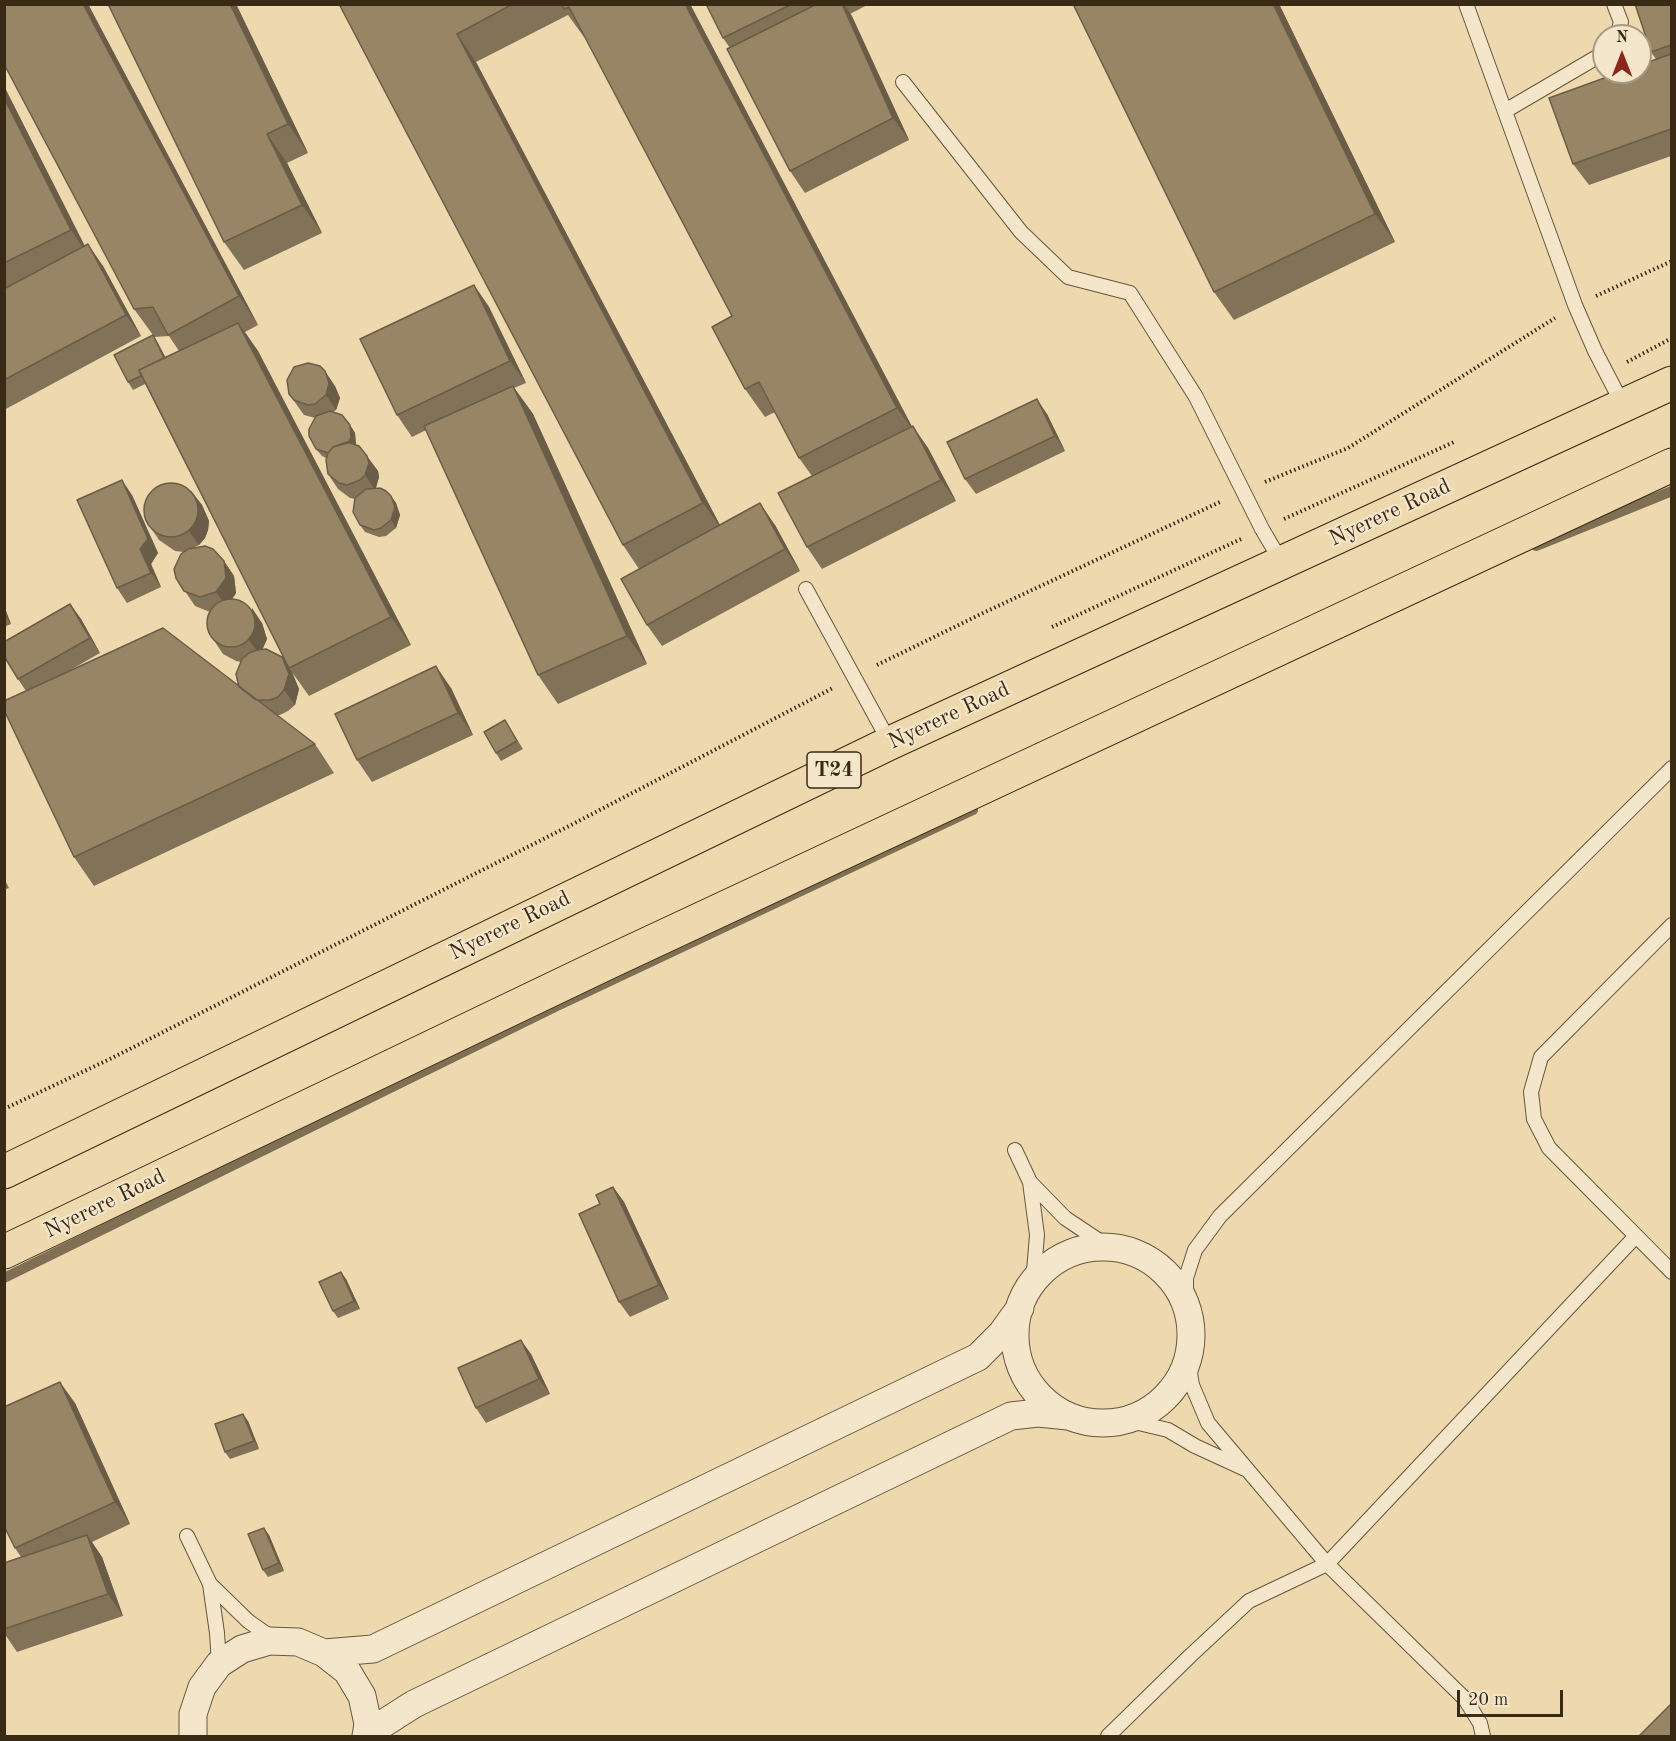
<!DOCTYPE html>
<style>
body{margin:0}
#map{position:relative;width:1676px;height:1741px;overflow:hidden;background:#eed9af;font-family:"Old Standard TT",serif}
canvas{display:block}
.frame{position:absolute;inset:0;border:6px solid #392a16;pointer-events:none}
.north{position:absolute;left:1592px;top:24px;width:60px;height:60px;box-sizing:border-box;background:#f4e6cb;border:2px solid #a99b83;border-radius:50%;rotate:0deg;font-size:16px;font-weight:700;line-height:24px;text-align:center;color:#392a16}
.north::after{content:'';display:block;margin:auto;width:21px;height:27px;background:#8f2418;clip-path:polygon(50% 0,100% 100%,50% 72%,0 100%)}
.scale{position:absolute;left:1457px;top:1690px;width:106px;height:27px;box-sizing:border-box;border:3px solid #392a16;border-top:0;padding-left:8px;font-size:18px;line-height:21px;white-space:nowrap;color:#392a16;-webkit-text-stroke:4px #f4e6cb;paint-order:stroke}
</style>
<div id="map">
<canvas width="1676" height="1741"></canvas>
<div class="frame"></div>
<div class="north">N</div>
<div class="scale">20 m</div>
</div>
<script>
const ctx = document.querySelector('canvas').getContext('2d');
ctx.lineJoin = 'round';
const shape = rows => new Path2D(rows.map(r => 'M' + r).join(''));
function stroke(path, color, width, dash) { ctx.strokeStyle = color; ctx.lineWidth = width; ctx.lineCap = dash ? 'butt' : 'round'; ctx.setLineDash(dash || []); ctx.stroke(path); }
function paint(path, color) { ctx.fillStyle = color; ctx.fill(path, 'evenodd'); }
function drawText(font, color, halo, rows, align = 'center') {
  ctx.font = font + ' "Old Standard TT",serif'; ctx.lineWidth = 4.5; ctx.setLineDash([]); ctx.textBaseline = 'middle'; ctx.strokeStyle = halo; ctx.fillStyle = color; for (const [text, x, y, turn = 0] of rows) {
    ctx.save(); ctx.translate(x, y); ctx.rotate((+turn || 0) * Math.PI / 180); ctx.textAlign = isNaN(turn) ? turn : align; if (halo) ctx.strokeText(text, 0, 0); ctx.fillText(text, 0, 0); ctx.restore();
  }
}
stroke(shape([
 [1536,546,1672,491],
 [4,1278,557,1006,973,810]
]), '#807053', 10);
const lane = shape([
 [1466,4,1575,305,1595,351,1623,405],
 [1614,4,1621,22,1617,36],
 [903,82,1021,232,1068,277,1130,293,1196,397,1262,529,1282,563],
 [1505,111,1604,53],
 [806,589,890,743],
 [1672,925,1541,1057,1531,1092,1534,1119,1549,1148,1672,1272],
 [1015,1150,1030,1182],
 [1033,1283,1037,1235,1030,1182,1065,1218,1110,1248],
 [1186,1302,1186,1278,1195,1250,1220,1216,1672,768],
 [1188,1361,1192,1385,1208,1423,1327,1564,1465,1699,1480,1723,1483,1736],
 [1126,1420,1168,1430,1195,1446,1245,1469],
 [187,1536,210,1584],
 [219,1664,217,1633,210,1584,248,1621,275,1640],
 [1108,1736,1190,1656,1249,1601,1327,1564,1635,1237]
]);
const street = shape([
 '1015 1335a88 88 0 1 1 176 0a88 88 0 1 1-176 0Z',
 [324,1653,373,1649,978,1357,1002,1333,1020,1308],
 [193,1736,193,1714,202,1687,219,1664,242,1649,269,1641,298,1642,324,1653,347,1671,362,1696,368,1724,366,1736],
 [374,1736,381,1725,414,1704,1011,1416,1038,1413,1068,1416]
]);
const highway = shape([
 [4,1172,890,743,1672,383],
 [4,1252,609,962,1672,465]
]);
stroke(lane, '#66563c', 16);
stroke(street, '#66563c', 29);
stroke(highway, '#392a16', 35);
stroke(shape([
 [1596,296,1672,261],
 [1627,362,1672,338],
 [1265,482,1348,448,1555,318],
 [1284,519,1454,442],
 [1052,627,1241,539],
 [877,665,983,613,1222,501],
 [4,1109,112,1058,571,825,833,688]
]), '#392a16', 4, [1.5, 3]);
stroke(lane, '#f4e6cb', 14);
stroke(street, '#f4e6cb', 27);
stroke(highway, '#eed9af', 33);
paint(shape([
 [88,4,258,325,245,332,258,351,411,645,309,696,289,668,145,384,133,390,128,382,153,335,134,309],
 [169,336,179,351,165,357,154,337],
 [236,4,308,153,287,163,322,233,244,270,224,242],
 [339,4,690,4,911,426,928,448,956,501,822,569,807,547,812,476,799,458,775,412,765,417,745,389,732,316,585,37,584,37,568,15,476,62,720,525,775,525,800,571,662,646,647,625,639,569,623,545],
 [706,4,869,4,850,14,909,140,805,193,790,171,730,48,723,38],
 [1073,4,1279,4,1395,242,1234,320,1214,292],
 [1671,4,1671,156,1589,185,1573,164,1656,59,1651,52],
 [4,86,85,246,103,266,141,336,4,410],
 [474,285,489,307,526,383,514,388,533,414,647,664,558,704,538,675,426,430,412,437,397,415],
 [335,386,340,398,336,410,333,412,350,425,355,433,356,445,378,471,379,477,376,488,391,496,396,503,400,515,396,528,386,536,379,537,365,532,360,525,355,499,350,498,338,489,328,474,326,458,322,456,316,449,315,418,304,415,289,394],
 [1047,414,1065,451,976,494,965,479],
 [191,491,202,505,209,521,208,530,205,538,199,545,193,548,224,561,234,576,236,593,232,599,262,623,267,639,262,650,282,657,292,672,299,689,295,705,288,711,280,715,276,715,315,744,334,773,94,886,74,857,26,691,18,679,70,604,81,619,100,653,60,676,239,687,241,662,236,661,223,654,213,639,210,612,195,606,176,578,184,552,175,551,159,540,149,525],
 [132,495,158,553,151,564,161,587,127,603,117,588],
 [4,606,11,624,4,627],
 [451,688,473,735,372,782,357,760],
 [505,720,523,749,501,761,496,753],
 [4,878,9,888,4,890],
 [613,1187,624,1202,669,1299,630,1317,619,1302,600,1204],
 [346,1279,360,1309,338,1318,333,1311],
 [531,1354,550,1394,486,1423,476,1408],
 [75,1403,130,1524,92,1542,102,1557,123,1616,17,1652,4,1633,4,1563,21,1557,15,1548],
 [248,1421,259,1449,230,1459,225,1452],
 [269,1535,284,1571,268,1577,263,1570]
]), '#827258');
paint(shape([
 [83,4,88,4,258,325,239,296],
 [230,4,236,4,308,153,288,124],
 [685,4,690,4,917,436,897,408],
 [842,4,844,4,852,16,909,140,893,118],
 [1273,4,1279,4,1395,242,1375,214],
 [457,34,476,62,723,531,703,503],
 [4,86,91,259,71,230,4,98],
 [267,134,287,163,322,233,302,205],
 [88,244,103,266,141,336,126,315],
 [474,285,489,307,526,383,510,361],
 [238,323,258,351,411,645,391,617],
 [153,335,158,343,172,370,167,363],
 [325,371,335,386,340,398,336,410,326,395],
 [513,386,533,414,647,664,627,636],
 [1037,399,1047,414,1065,451,1055,436],
 [350,425,355,433,356,446,344,449],
 [913,426,928,448,956,501,941,480],
 [367,456,378,471,379,477,375,490,365,475],
 [122,480,132,495,158,553,151,564,161,587,151,573,140,549],
 [191,491,202,505,209,521,208,530,205,538,199,545,189,531],
 [391,496,396,503,400,515,396,528,391,520],
 [760,503,775,525,800,571,785,549],
 [224,561,234,576,236,593,227,607,216,592],
 [70,604,81,619,100,653,90,638],
 [4,606,11,624,4,615],
 [252,608,262,623,267,639,260,655,249,640],
 [282,657,292,672,299,689,295,705,284,690],
 [436,666,451,688,473,735,458,713],
 [613,1187,624,1202,669,1299,659,1285],
 [341,1272,346,1279,360,1309,354,1301],
 [521,1340,531,1354,550,1394,539,1379],
 [60,1382,75,1403,130,1524,115,1502],
 [243,1414,248,1421,259,1449,254,1441],
 [264,1528,269,1535,284,1571,279,1563],
 [87,1535,102,1557,123,1616,108,1594]
]), '#6a5d47');
const building = shape([
 [4,4,83,4,239,296,168,335,153,307,134,309,4,64,4,4],
 [108,4,230,4,288,124,267,134,302,205,224,242,108,4],
 [339,4,513,4,457,34,703,503,623,545,339,4],
 [562,4,685,4,897,408,799,458,759,382,745,389,712,327,732,316,569,7,564,9,562,4],
 [706,4,792,4,723,38,706,4],
 [817,4,842,4,893,118,790,171,727,49,817,4],
 [1073,4,1273,4,1375,214,1214,292,1073,4],
 [1635,4,1671,4,1671,45,1651,52,1635,4],
 [1671,54,1671,129,1573,164,1549,98,1621,72,1640,72,1640,65,1671,54],
 [4,98,71,230,4,263,4,98],
 [88,244,126,315,4,380,4,289,88,244],
 [474,285,510,361,397,415,360,339,474,285],
 [238,323,391,617,289,668,139,370,238,323],
 [153,335,164,358,139,370,141,376,128,382,114,355,153,335],
 [308,363,320,366,325,371,329,383,326,395,315,404,308,405,294,400,289,394,287,380,294,367,308,363],
 [513,386,627,636,538,675,424,426,513,386],
 [1037,399,1055,436,965,479,947,442,1037,399],
 [330,411,342,415,350,425,351,438,348,443,333,447,328,453,316,449,309,436,309,429,316,416,330,411],
 [913,426,941,480,807,547,778,493,913,426],
 [347,442,359,446,367,456,369,463,365,475,360,480,347,485,339,483,328,474,326,460,328,453,333,447,347,442],
 [122,480,148,539,140,549,151,573,117,588,77,500,122,480],
 '144 510a27 27 0 1 1 54 0a27 27 0 1 1-54 0Z',
 [380,488,386,491,391,496,395,507,391,520,381,528,374,530,360,525,353,512,355,498,366,489,380,488],
 [760,503,785,549,647,625,621,579,760,503],
 [205,546,213,549,224,561,226,578,216,592,200,597,184,591,176,578,174,569,181,554,188,549,205,546],
 '207 623a24 24 0 1 1 48 0a24 24 0 1 1-48 0Z',
 [70,604,90,638,18,679,4,656,4,642,70,604],
 [163,628,315,744,74,857,4,710,4,701,163,628],
 [266,649,282,657,289,674,284,690,278,697,270,700,256,700,239,687,236,674,242,659,249,653,257,650,266,649],
 [436,666,458,713,357,760,335,714,436,666],
 [505,720,517,741,496,753,484,732,505,720],
 [613,1187,659,1285,619,1302,579,1214,600,1204,596,1195,613,1187],
 [341,1272,354,1301,333,1311,319,1282,341,1272],
 [521,1340,539,1379,476,1408,458,1368,521,1340],
 [60,1382,115,1502,15,1548,4,1526,4,1407,60,1382],
 [243,1414,254,1441,225,1452,215,1424,243,1414],
 [264,1528,279,1563,263,1570,248,1534,264,1528],
 [87,1535,108,1594,4,1629,4,1563,87,1535],
 [1671,1704,1671,1737,1638,1737,1671,1704]
]);
paint(building, '#978566');
stroke(building, '#6a5d47', 1.5);
for (const [x, y, w] of [
 [834,770,54]
]) { const box = new Path2D(); box.roundRect(x - w / 2, y - 18, w, 36, 4.5); ctx.fillStyle = '#f4e6cb'; ctx.fill(box); stroke(box, '#392a16', 1.5); }
drawText('bold 21px', '#392a16', null, [
 ["T24",834,770]
]);
drawText('22px', '#392a16', '#f4e6cb', [
 ["Nyerere Road",1390,513,-25],
 ["Nyerere Road",949,716,-25],
 ["Nyerere Road",510,926,-26],
 ["Nyerere Road",105,1204,-26]
]);
</script>
